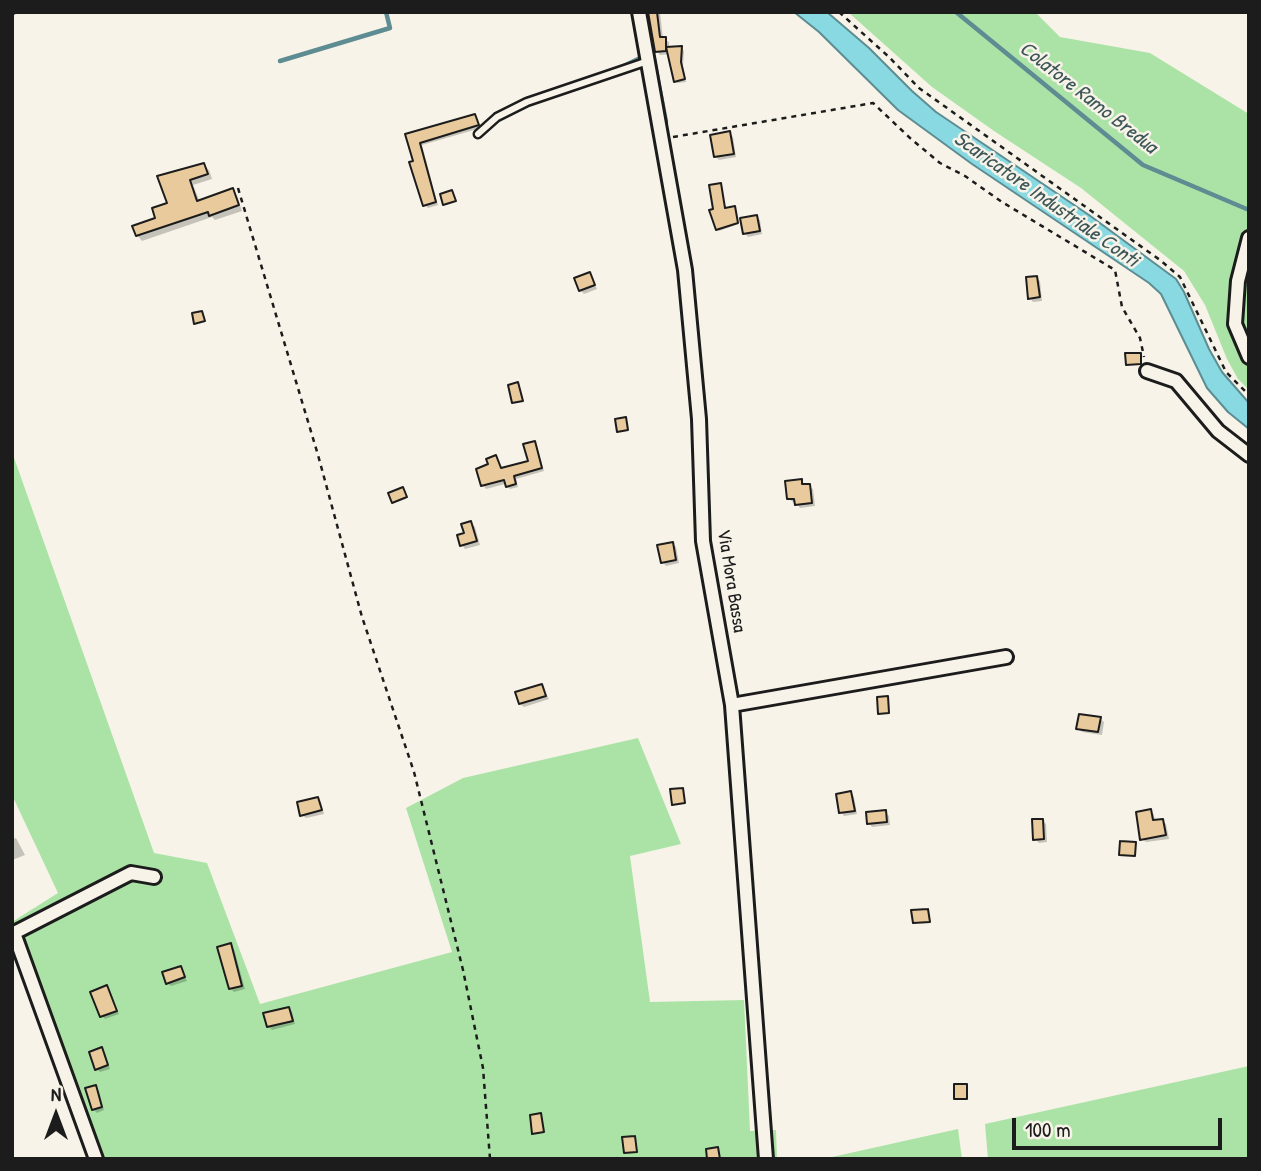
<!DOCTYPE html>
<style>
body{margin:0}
#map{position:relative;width:1261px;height:1171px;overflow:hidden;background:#f7f3e8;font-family:"Patrick Hand",sans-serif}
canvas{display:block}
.frame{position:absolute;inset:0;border:14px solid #1c1c1c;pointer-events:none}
.north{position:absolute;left:21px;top:1080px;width:70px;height:70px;-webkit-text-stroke:5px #f7f3e8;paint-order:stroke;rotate:0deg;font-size:19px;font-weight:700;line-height:28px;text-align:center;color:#1c1c1c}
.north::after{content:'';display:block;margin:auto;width:24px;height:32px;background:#1c1c1c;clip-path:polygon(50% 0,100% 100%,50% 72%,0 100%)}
.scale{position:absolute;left:1012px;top:1118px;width:210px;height:32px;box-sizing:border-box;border:4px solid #1c1c1c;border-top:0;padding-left:9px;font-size:21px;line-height:24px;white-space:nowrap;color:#1c1c1c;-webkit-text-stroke:5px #f7f3e8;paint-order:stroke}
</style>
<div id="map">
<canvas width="1261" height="1171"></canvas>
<div class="frame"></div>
<div class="north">N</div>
<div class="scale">100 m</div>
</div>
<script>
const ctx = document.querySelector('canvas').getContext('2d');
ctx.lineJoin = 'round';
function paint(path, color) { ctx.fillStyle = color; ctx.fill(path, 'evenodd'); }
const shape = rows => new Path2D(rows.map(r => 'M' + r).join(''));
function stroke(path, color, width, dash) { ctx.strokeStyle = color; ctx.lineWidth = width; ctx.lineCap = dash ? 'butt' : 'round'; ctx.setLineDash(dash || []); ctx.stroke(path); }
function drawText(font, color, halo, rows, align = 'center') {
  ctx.font = font + ' "Patrick Hand",sans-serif'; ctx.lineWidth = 5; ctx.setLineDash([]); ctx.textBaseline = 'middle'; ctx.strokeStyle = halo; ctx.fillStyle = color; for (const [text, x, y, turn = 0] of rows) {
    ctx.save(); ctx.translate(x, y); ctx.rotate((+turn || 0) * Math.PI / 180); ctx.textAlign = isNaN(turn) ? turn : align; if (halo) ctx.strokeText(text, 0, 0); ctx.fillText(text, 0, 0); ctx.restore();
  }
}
paint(shape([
 [848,12,1035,12,1060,37,1150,53,1249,114,1249,390,1238,379,1227,359,1205,305,1184,271,1081,188,994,131,932,87],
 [12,452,154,853,207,863,260,1004,452,952,406,808,463,778,638,738,681,844,630,856,650,1002,744,1000,750,1131,776,1130,777,1159,94,1159,12,926,12,922,58,893,12,795],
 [1249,1066,1249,1159,988,1159,985,1124],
 [958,1129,962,1159,823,1159]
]), '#abe3a7');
const water = shape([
 [794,12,827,12,869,48,912,91,936,112,1089,215,1176,279,1184,292,1209,349,1222,372,1249,403,1249,429,1228,412,1207,388,1161,294,1149,283,972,164,898,110,819,32,794,12]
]);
paint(water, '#88d9e1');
stroke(water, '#5d8d92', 2);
paint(shape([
 [648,12,660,12,663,39,669,42,669,49,681,48,684,51,683,66,686,82,678,83,675,81,670,54,660,55,657,51],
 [475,116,481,128,422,145,438,205,428,208,425,205,407,135],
 [730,133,733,137,736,157,719,160,715,156],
 [204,165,209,170,212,179,193,185,200,202,232,190,237,196,242,211,215,220,212,217,142,241,137,235,158,219,169,205,160,178],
 [721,186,726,210,736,210,738,224,719,231,715,211],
 [756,217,760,220,762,234,748,237,745,233],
 [590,275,597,289,584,294,580,290],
 [1037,278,1040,281,1042,301,1033,302,1030,298],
 [534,443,537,446,544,471,516,479,518,487,510,489,505,484,486,489,483,485,496,457,502,470,530,462],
 [801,481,813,489,815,506,800,508,796,502,793,502,789,499],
 [471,523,475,527,480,545,465,549,462,545],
 [672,543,676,547,679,563,666,566,663,562],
 [542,686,549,699,524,707,520,704],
 [1100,719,1104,722,1102,735,1082,732,1078,728],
 [851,793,854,797,857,814,844,816,841,812],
 [318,799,321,802,324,814,306,818,302,815],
 [1151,811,1154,815,1155,822,1162,821,1166,824,1169,839,1146,842,1142,839],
 [885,812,889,816,890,825,872,827,869,823],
 [1042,820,1046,824,1047,842,1039,843,1035,839],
 [16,838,25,855,12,860,12,839],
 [230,945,234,949,245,989,234,992,230,988],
 [181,968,187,981,171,986,168,983],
 [107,987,119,1014,105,1019,102,1016],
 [289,1008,292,1012,295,1024,272,1030,268,1026],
 [102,1049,105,1053,110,1069,100,1072,97,1069],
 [95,1087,99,1091,104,1110,97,1113,93,1109]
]), '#0003');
stroke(shape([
 [956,12,1143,165,1249,210],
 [649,58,654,60,666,122],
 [280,61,390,28,386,12],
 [618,69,642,57,642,55]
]), '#5d8d92', 4.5);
const building = shape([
 [648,12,657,12,660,37,666,37,666,51,655,52,648,12],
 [682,46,681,62,685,79,674,82,666,47,682,46],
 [475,114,479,125,420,143,436,202,423,206,409,162,413,161,405,134,475,114],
 [730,131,734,154,714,157,710,135,730,131],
 [204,163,208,174,190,180,197,201,233,188,239,205,209,216,208,212,136,236,132,226,155,218,152,208,167,203,157,176,204,163],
 [721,183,725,208,735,206,738,223,716,230,709,210,713,209,709,185,721,183],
 [452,190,456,201,443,205,440,194,452,190],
 [757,215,760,231,743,234,740,218,757,215],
 [590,272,595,285,579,291,574,278,590,272],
 [1037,276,1040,297,1028,299,1026,277,1037,276],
 [202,311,205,321,194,324,192,313,202,311],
 [1125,353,1141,353,1141,364,1126,365,1125,353],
 [518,382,523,401,512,403,508,385,518,382],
 [626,417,628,430,617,432,615,419,626,417],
 [535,441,542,468,514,476,516,484,506,487,504,480,481,486,476,469,488,464,486,459,496,455,501,468,528,461,523,444,535,441],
 [802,479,802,484,810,484,812,503,795,505,794,499,787,499,785,481,802,479],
 [403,487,407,497,392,503,388,493,403,487],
 [471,521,477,541,460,546,457,535,464,533,461,524,471,521],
 [673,542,676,560,661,563,657,545,673,542],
 [542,684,546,696,519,704,515,692,542,684],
 [888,696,889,713,878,714,877,697,888,696],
 [1079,714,1101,717,1098,732,1076,729,1079,714],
 [683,788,685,803,672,805,670,789,683,788],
 [851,791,855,811,839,813,836,794,851,791],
 [318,797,322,810,300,816,297,802,318,797],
 [1151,809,1153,820,1163,819,1166,835,1140,840,1136,812,1151,809],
 [886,810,887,822,867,824,866,812,886,810],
 [1032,819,1043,819,1044,839,1033,840,1032,819],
 [1120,841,1136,842,1135,856,1119,855,1120,841],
 [928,909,930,922,913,923,911,910,928,909],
 [231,943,242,986,229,989,217,947,231,943],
 [181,966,185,977,166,984,162,972,181,966],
 [107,985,117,1011,100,1017,90,992,107,985],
 [289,1007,293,1021,267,1027,263,1013,289,1007],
 [102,1047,108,1065,95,1070,89,1052,102,1047],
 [954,1084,967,1084,967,1099,954,1099,954,1084],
 [96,1085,102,1107,92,1110,85,1088,96,1085],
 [541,1113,544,1132,532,1134,530,1115,541,1113],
 [635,1136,637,1152,624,1153,622,1137,635,1136],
 [718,1147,720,1159,707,1159,706,1149,718,1147]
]);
paint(building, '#e9ca9c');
stroke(building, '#1c1c1c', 2);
const service = shape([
 [478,134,497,117,527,102,648,61]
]);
const minor = shape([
 [639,12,685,270,699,419,703,541,732,705,766,1159],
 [1249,238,1238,281,1235,324,1249,357],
 [1147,371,1176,381,1218,431,1249,455],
 [732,705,1006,657],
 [96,1159,14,933,131,873,154,877]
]);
stroke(service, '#1c1c1c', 11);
stroke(minor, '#1c1c1c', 18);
stroke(shape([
 [839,12,889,57,919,88,1160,260,1180,277,1226,372,1249,395],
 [12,14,15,13],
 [673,137,873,103,910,138,940,163,965,176,1002,202,1115,270,1122,307,1140,338,1144,357],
 [238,188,318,455,362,617,414,772,463,970,483,1068,490,1159]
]), '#1c1c1c', 2.5, [5, 5]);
stroke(service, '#f7f3e8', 6);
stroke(minor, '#f7f3e8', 12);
drawText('19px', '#1c1c1c', '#f7f3e8', [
 ["Via Mora Bassa",731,581,81]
]);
drawText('italic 21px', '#3c5557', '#f7f3e8', [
 ["Colatore Ramo Bredua",1088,98,38],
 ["Scaricatore Industriale Conti",1046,200,35]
]);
</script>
